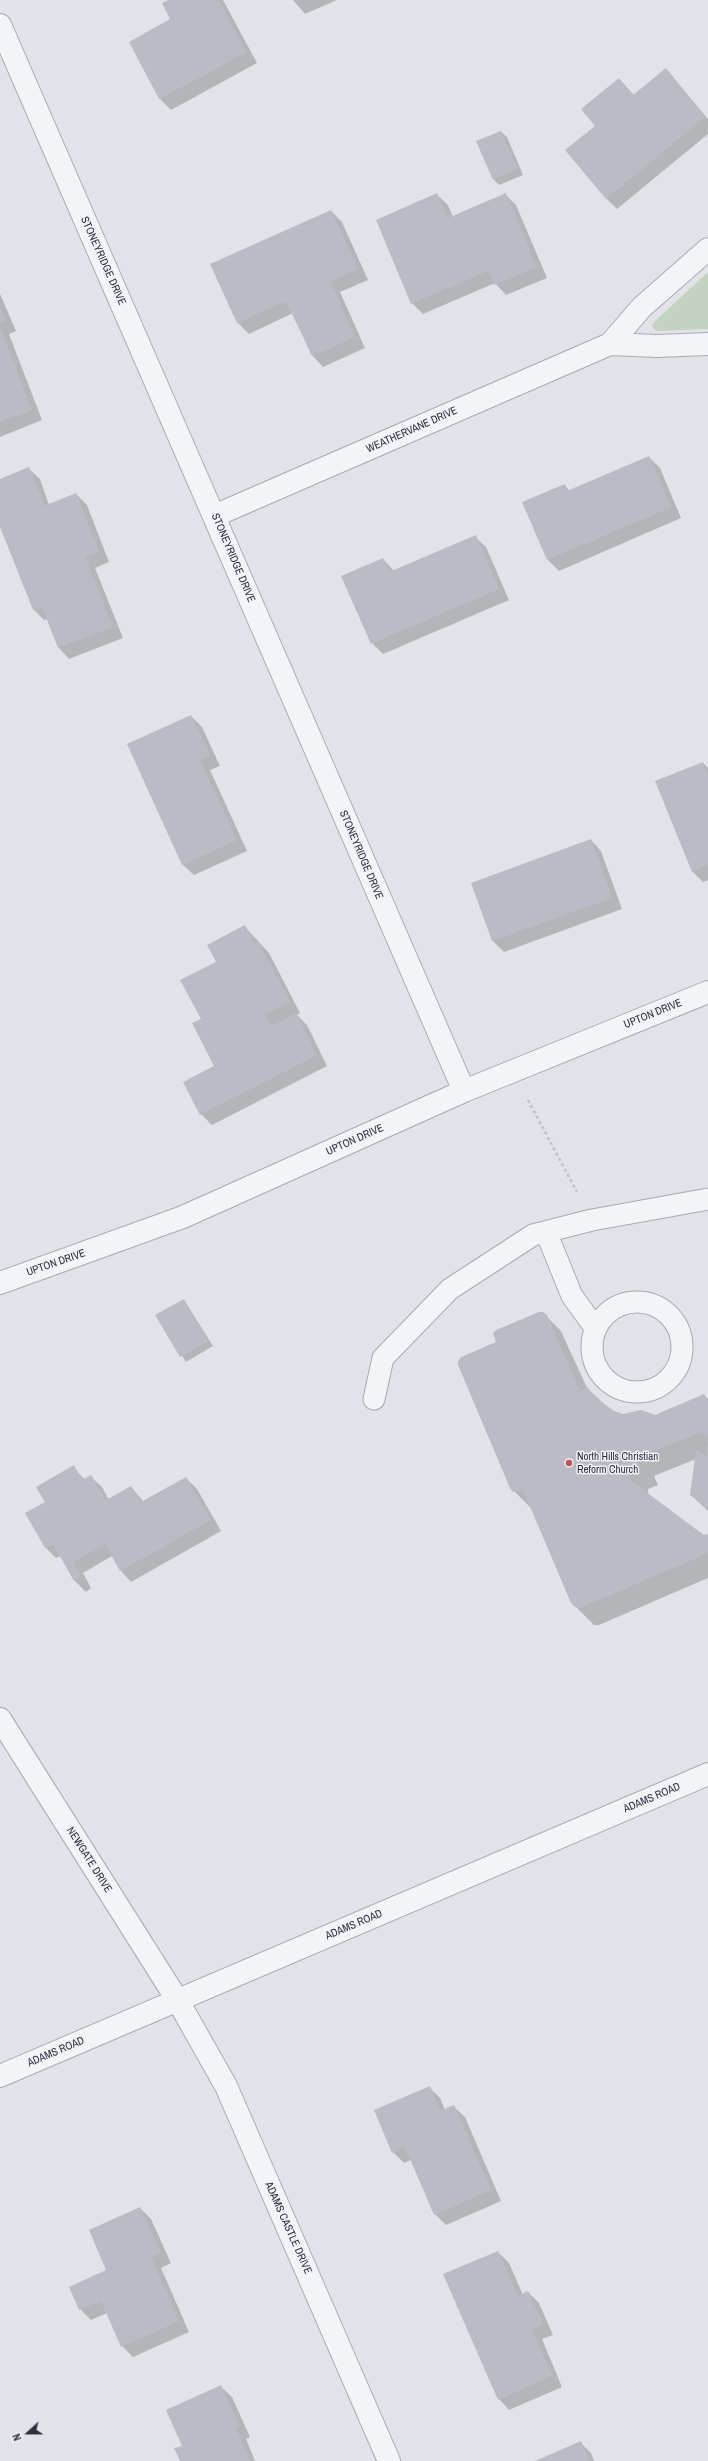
<!DOCTYPE html>
<style>
body{margin:0}
#map{position:relative;width:708px;height:2461px;overflow:hidden;background:#e1e3e8;font-family:"Archivo Narrow",sans-serif}
canvas{display:block}
.north{position:absolute;left:8px;top:2413px;width:40px;height:40px;-webkit-text-stroke:3px #f0f2f6;paint-order:stroke;rotate:249deg;font-size:11px;font-weight:700;line-height:16px;text-align:center;color:#2b303e}
.north::after{content:'';display:block;margin:auto;width:14px;height:18px;background:#2b303e;clip-path:polygon(50% 0,100% 100%,50% 72%,0 100%)}
</style>
<div id="map">
<canvas width="708" height="2461"></canvas>
<div class="north">N</div>
</div>
<script>
const ctx = document.querySelector('canvas').getContext('2d');
ctx.lineJoin = 'round';
function paint(path, color) { ctx.fillStyle = color; ctx.fill(path, 'evenodd'); }
const shape = rows => new Path2D(rows.map(r => 'M' + r).join(''));
function stroke(path, color, width, dash) { ctx.strokeStyle = color; ctx.lineWidth = width; ctx.lineCap = dash ? 'butt' : 'round'; ctx.setLineDash(dash || []); ctx.stroke(path); }
function drawText(font, color, halo, rows, align = 'center') {
  ctx.font = font + ' "Archivo Narrow",sans-serif'; ctx.lineWidth = 3; ctx.setLineDash([]); ctx.textBaseline = 'middle'; ctx.strokeStyle = halo; ctx.fillStyle = color; for (const [text, x, y, turn = 0] of rows) {
    ctx.save(); ctx.translate(x, y); ctx.rotate((+turn || 0) * Math.PI / 180); ctx.textAlign = isNaN(turn) ? turn : align; if (halo) ctx.strokeText(text, 0, 0); ctx.fillText(text, 0, 0); ctx.restore();
  }
}
paint(shape([
 [708,272,708,329,656,331,652,326,653,323]
]), '#c5d1c3');
paint(shape([
 [170,0,223,0,257,63,171,110,160,99,130,42,171,20],
 [293,0,337,0,305,14],
 [666,69,708,119,708,134,617,209,606,198,597,126,619,79,634,95],
 [501,132,507,137,523,175,499,185,494,180,477,142],
 [505,194,516,205,547,278,506,295,495,283,423,314,412,303,437,195,448,205,453,217],
 [331,211,342,222,368,280,340,292,365,348,323,367,313,356,293,313,249,334,238,323,212,265],
 [0,294,16,331,9,334,42,420,0,437],
 [649,457,660,468,681,518,559,571,548,560,523,503,564,485,570,491],
 [29,469,40,479,49,505,76,494,87,505,109,562,95,568,123,638,69,659,59,648,48,619,44,620,34,610,0,524,0,480],
 [475,537,486,547,509,600,383,654,372,643,383,559,394,571],
 [191,716,202,727,220,766,210,770,247,851,194,875,183,865,128,745],
 [703,763,708,768,708,880,703,882,692,871],
 [591,840,601,851,622,909,504,952,493,941,472,883],
 [245,927,269,953,300,1013,297,1015,307,1025,327,1066,212,1125,201,1114,185,1082,215,1067,202,1019,217,963],
 [184,1300,213,1346,186,1362,157,1316],
 [543,1313,561,1331,587,1388,613,1412,623,1415,655,1416,704,1395,708,1399,708,1511,691,1495,696,1459,654,1476,658,1485,648,1489,648,1495,703,1536,708,1535,708,1578,599,1625,594,1625,576,1607,532,1509,514,1491,497,1343],
 [73,1467,85,1480,91,1477,102,1487,109,1500,131,1487,144,1502,186,1478,197,1489,221,1531,131,1582,121,1571,112,1556,83,1573,91,1588,86,1592,75,1581,61,1556,56,1558,46,1548,46,1502],
 [430,2088,440,2098,445,2110,454,2107,465,2117,501,2201,446,2225,435,2214,411,2160,404,2163,393,2152],
 [140,2208,151,2219,171,2263,161,2268,189,2332,133,2357,122,2346,107,2313,91,2320,80,2309,107,2271],
 [498,2252,509,2263,523,2295,528,2292,539,2303,553,2335,542,2339,562,2387,509,2410,499,2399],
 [221,2387,232,2397,250,2437,246,2439,255,2461,181,2461,183,2446],
 [580,2442,591,2453,594,2461,537,2461]
]), '#0003');
paint(shape([
 [168,0,218,0,247,52,159,99,129,42,170,19,162,3],
 [666,68,705,117,606,199,565,150,595,126,581,109,619,78,633,95],
 [501,131,518,169,493,180,476,141],
 [437,193,448,218,506,193,537,267,494,285,488,271,411,304,376,220],
 [331,210,358,269,330,282,355,337,312,356,286,301,237,323,210,264],
 [0,305,6,321,0,323],
 [0,327,32,410,0,422],
 [649,456,671,507,547,560,522,502,565,484,567,491],
 [29,467,44,506,76,493,99,552,85,557,113,627,58,648,42,607,33,610,0,527,0,479],
 [476,535,499,589,371,644,341,576,383,558,389,572],
 [191,715,210,755,200,760,237,840,182,865,127,744],
 [703,762,708,774,708,865,692,872,655,781],
 [591,839,612,898,492,941,471,883],
 [245,925,254,943,258,941,290,1002,265,1015,271,1026,296,1013,317,1055,200,1115,183,1082,214,1066,192,1023,201,1019,180,980,216,962,207,945],
 [184,1299,208,1341,180,1357,155,1315],
 [539,1312,543,1312,547,1315,580,1392,587,1387,595,1397,614,1411,623,1414,641,1410,655,1415,704,1394,708,1402,708,1436,701,1432,637,1458,640,1467,631,1472,630,1480,704,1535,708,1534,708,1553,580,1608,575,1607,571,1603,523,1490,513,1492,510,1488,458,1365,458,1361,461,1357,496,1342,493,1333,496,1330],
 [707,1446,708,1446,708,1508,690,1495,696,1450,706,1457],
 [74,1465,82,1480,91,1475,106,1500,131,1486,141,1502,186,1477,211,1520,120,1571,105,1544,73,1562,81,1577,74,1581,53,1544,45,1548,25,1513,45,1502,36,1487],
 [430,2086,440,2111,454,2105,491,2190,434,2215,405,2147,392,2153,374,2110],
 [140,2207,161,2252,151,2257,179,2321,121,2347,101,2301,79,2310,69,2287,106,2270,89,2230],
 [498,2251,518,2296,528,2291,543,2324,532,2329,552,2376,498,2400,443,2274],
 [221,2385,240,2426,236,2428,250,2461,180,2461,174,2448,182,2446,166,2410],
 [581,2441,589,2461,535,2461]
]), '#b9bcc4');
const service = shape([
 [546,1232,572,1296,596,1329],
 '592 1347a45 45 0 1 1 90 0a45 45 0 1 1-90 0Z',
 [374,1399,383,1358,450,1289,533,1235,592,1220,708,1199]
]);
const minor = shape([
 [0,25,464,1091],
 [610,344,657,346,708,344],
 [214,516,610,344,642,307,708,249],
 [0,1283,183,1217,464,1091,708,992],
 [0,1719,178,2001,226,2086,389,2461]
]);
const tertiary = shape([
 [0,2076,708,1774]
]);
stroke(service, '#a7aab2', 23);
stroke(minor, '#a7aab2', 24);
stroke(tertiary, '#a7aab2', 24);
stroke(shape([
 [528,1100,577,1192]
]), '#bfc1c7', 2.5, [3, 3]);
stroke(service, '#f3f4f7', 21);
stroke(minor, '#f3f4f7', 22);
stroke(tertiary, '#f3f4f7', 22);
for (const [x, y, r, color] of [
 [569,1463,4,"#c0535a"]
]) { const dot = new Path2D(); dot.arc(x, y, r, 0, 2 * Math.PI); ctx.fillStyle = color; ctx.fill(dot); stroke(dot, '#f0f2f6', 1.5); }
drawText('11px', '#2b303e', '#f0f2f6', [
 ["STONEYRIDGE DRIVE",103,261,66],
 ["WEATHERVANE DRIVE",412,430,-24],
 ["STONEYRIDGE DRIVE",233,558,67],
 ["STONEYRIDGE DRIVE",361,855,67],
 ["UPTON DRIVE",653,1014,-22],
 ["UPTON DRIVE",355,1140,-24],
 ["UPTON DRIVE",56,1263,-19],
 ["ADAMS ROAD",652,1798,-23],
 ["NEWGATE DRIVE",89,1860,58],
 ["ADAMS ROAD",354,1925,-23],
 ["ADAMS ROAD",56,2052,-23],
 ["ADAMS CASTLE DRIVE",288,2228,66]
]);
drawText('11px', '#2b303e', '#f0f2f6', [
 ["North Hills Christian",577,1457],
 ["Reform Church",577,1470]
], 'left');
</script>
